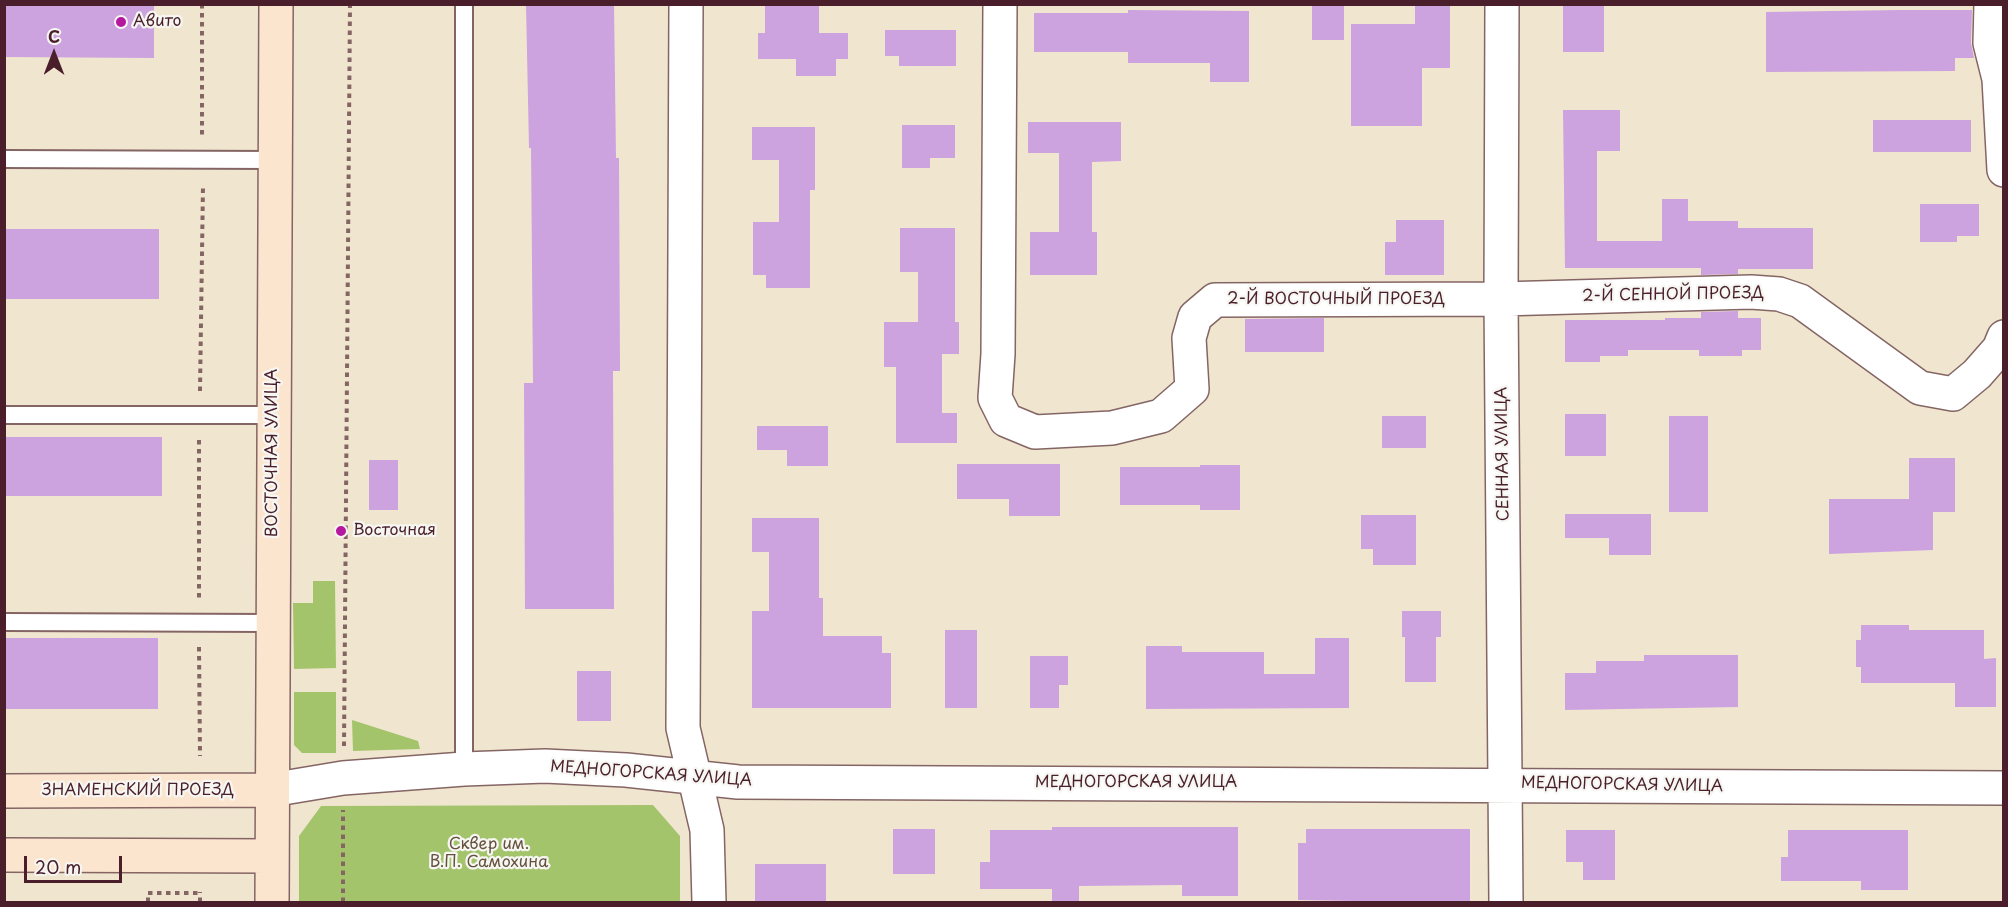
<!DOCTYPE html>
<meta charset="utf-8">
<style>
body{margin:0}
#map{position:relative;width:2008px;height:907px;overflow:hidden;background:#f0e6cf;font-family:"Playpen Sans",sans-serif}
canvas{display:block}
.frame{position:absolute;inset:0;border:6px solid #4a1f2b;pointer-events:none}
.north{position:absolute;left:24px;top:24px;width:60px;height:60px;-webkit-text-stroke:4px #f6f6f2;paint-order:stroke;rotate:0deg;font-size:16px;font-weight:700;line-height:24px;text-align:center;color:#4a1f2b}
.north::after{content:'';display:block;margin:auto;width:21px;height:27px;background:#4a1f2b;clip-path:polygon(50% 0,100% 100%,50% 72%,0 100%)}
.scale{position:absolute;left:24px;top:856px;width:98px;height:27px;box-sizing:border-box;border:3px solid #4a1f2b;border-top:0;padding-left:8px;font-size:18px;line-height:21px;white-space:nowrap;color:#4a1f2b;-webkit-text-stroke:4px #f6f6f2;paint-order:stroke}
</style>
<div id="map">
<canvas width="2008" height="907"></canvas>
<div class="frame"></div>
<div class="north">С</div>
<div class="scale">20 m</div>
</div>
<script>
const ctx = document.querySelector('canvas').getContext('2d');
ctx.lineJoin = 'round';
function paint(path, color) { ctx.fillStyle = color; ctx.fill(path, 'evenodd'); }
const shape = rows => new Path2D(rows.map(r => 'M' + r).join(''));
function stroke(path, color, width, dash) { ctx.strokeStyle = color; ctx.lineWidth = width; ctx.lineCap = dash ? 'butt' : 'round'; ctx.setLineDash(dash || []); ctx.stroke(path); }
function drawText(font, color, halo, rows, align = 'center') {
  ctx.font = font + ' "Playpen Sans",sans-serif'; ctx.lineWidth = 4.5; ctx.setLineDash([]); ctx.textBaseline = 'middle'; ctx.strokeStyle = halo; ctx.fillStyle = color; for (const [text, x, y, turn = 0] of rows) {
    ctx.save(); ctx.translate(x, y); ctx.rotate((+turn || 0) * Math.PI / 180); ctx.textAlign = isNaN(turn) ? turn : align; if (halo) ctx.strokeText(text, 0, 0); ctx.fillText(text, 0, 0); ctx.restore();
  }
}
paint(shape([
 [313,581,335,581,336,668,294,669,293,603,313,603],
 [294,692,336,692,336,753,302,753,294,745],
 [352,720,418,741,420,749,353,751],
 [653,805,680,836,680,902,299,902,299,836,321,806]
]), '#a4c46c');
paint(shape([
 [4,4,154,4,154,58,4,57],
 [526,4,614,4,616,158,619,158,620,371,613,371,614,609,525,609,524,383,533,383,531,148,529,148],
 [765,4,819,4,819,33,848,33,848,59,836,59,836,76,796,76,796,59,758,59,758,33,765,33],
 [1312,4,1344,4,1344,40,1312,40],
 [1415,4,1450,4,1450,68,1422,68,1422,126,1351,126,1351,24,1415,24],
 [1563,4,1604,4,1604,52,1563,52],
 [1128,10,1249,11,1249,82,1210,82,1210,63,1128,63,1128,52,1034,52,1034,13,1128,13],
 [1899,10,1972,10,1971,43,1974,58,1955,58,1955,71,1766,72,1766,12],
 [885,30,956,30,956,66,899,66,899,56,885,56],
 [1563,110,1620,110,1620,151,1597,151,1597,241,1662,241,1662,199,1688,199,1688,221,1738,221,1738,228,1813,228,1813,269,1738,269,1738,274,1701,275,1701,268,1565,268],
 [1873,120,1971,120,1971,152,1873,152],
 [1028,122,1121,122,1121,161,1092,162,1092,232,1097,232,1097,275,1030,275,1030,232,1059,232,1059,153,1028,153],
 [902,125,955,125,955,158,930,158,930,168,902,168],
 [752,127,815,127,815,190,810,190,810,288,766,288,766,275,753,275,753,222,779,222,779,160,752,160],
 [1920,204,1979,204,1979,236,1957,236,1957,242,1920,242],
 [1396,220,1444,220,1444,275,1385,275,1385,242,1396,242],
 [900,228,955,228,955,322,959,322,959,354,942,354,942,413,957,413,957,443,896,443,896,367,884,367,884,322,918,322,918,272,900,272],
 [4,229,159,229,159,299,4,299],
 [1738,311,1738,318,1761,318,1761,350,1742,350,1742,356,1699,356,1699,350,1628,350,1628,356,1600,356,1600,362,1565,362,1565,320,1665,320,1665,318,1701,318,1701,312],
 [1324,318,1324,352,1245,352,1245,319],
 [1565,414,1606,414,1606,456,1565,456],
 [1382,416,1426,416,1426,448,1382,448],
 [1669,416,1708,416,1708,512,1669,512],
 [757,426,828,426,828,466,787,466,787,450,757,450],
 [4,437,162,437,162,496,4,496],
 [1909,458,1955,458,1955,512,1933,512,1933,550,1829,554,1829,499,1909,499],
 [369,460,398,460,398,510,369,510],
 [957,464,1060,464,1060,516,1009,516,1009,499,957,499],
 [1200,465,1240,465,1240,510,1200,510,1200,505,1120,505,1120,467,1200,467],
 [1565,514,1651,514,1651,555,1609,555,1609,538,1565,538],
 [1361,515,1416,515,1416,565,1373,565,1373,549,1361,549],
 [752,518,819,518,819,598,823,598,823,636,882,636,882,653,891,653,891,708,752,708,752,611,769,611,769,552,752,552],
 [1402,611,1441,611,1441,637,1436,637,1436,682,1405,682,1405,637,1402,637],
 [1861,625,1909,625,1909,630,1984,630,1984,659,1996,658,1996,707,1955,707,1955,683,1861,683,1861,667,1856,667,1856,640,1861,640],
 [945,630,977,630,977,708,945,708],
 [4,638,158,638,158,709,4,709],
 [1315,638,1349,638,1349,708,1146,709,1146,646,1182,646,1182,652,1264,652,1264,674,1315,674],
 [1644,655,1738,655,1738,707,1565,710,1565,673,1596,673,1596,661,1644,661],
 [1030,656,1068,656,1068,685,1059,685,1059,708,1030,708],
 [577,671,611,671,611,721,577,721],
 [1052,827,1238,827,1238,896,1182,896,1182,885,1079,886,1079,902,1052,902,1052,889,980,889,980,862,990,862,990,830,1052,830],
 [893,829,935,829,935,874,893,874],
 [1306,829,1470,829,1470,903,1298,900,1298,843,1306,843],
 [1566,830,1615,830,1615,880,1583,880,1583,862,1566,862],
 [1788,830,1908,830,1908,890,1861,890,1861,881,1781,881,1781,857,1788,857],
 [755,864,826,864,826,903,755,903]
]), '#cca2df');
const lane = shape([
 [4,159,276,160],
 [4,415,272,415],
 [4,622,272,623],
 [464,769,464,4]
]);
const street = shape([
 [686,4,683,728,707,830,709,902],
 [1000,4,998,354,995,398,1006,420,1035,432,1112,428,1161,416,1192,389,1189,338,1195,317,1215,300,1501,299,1751,292,1779,294,1800,301,1920,388,1953,394,1977,374,1999,349,2004,337],
 [1502,4,1501,299,1506,902],
 [1991,4,1990,43,1999,79,2004,170],
 [271,790,343,778,464,769,545,766,626,770,738,782,2004,788]
]);
const secondary = shape([
 [4,791,271,790],
 [4,855,271,856],
 [272,902,276,4]
]);
stroke(lane, '#846564', 20);
stroke(street, '#846564', 36);
stroke(secondary, '#846564', 36);
stroke(shape([
 [202,4,202,136],
 [200,391,203,185],
 [199,440,199,598],
 [199,647,200,756],
 [344,746,350,4],
 [148,902,148,893,200,893],
 [200,902,200,892],
 [343,902,343,810]
]), '#846564', 4, [4.5, 4.5]);
stroke(lane, '#fff', 16);
stroke(street, '#fff', 33);
stroke(secondary, '#fce5cf', 33);
for (const [x, y, r, color] of [
 [121,22,6,"#b5179e"],
 [341,531,6,"#b5179e"]
]) { const dot = new Path2D(); dot.arc(x, y, r, 0, 2 * Math.PI); ctx.fillStyle = color; ctx.fill(dot); stroke(dot, '#f6f6f2', 2); }
drawText('16px', '#4a1f2b', '#f6f6f2', [
 ["Авито",133,22],
 ["Восточная",353,531]
], 'left');
drawText('16px', '#4a1f2b', '#f6f6f2', [
 ["2-Й СЕННОЙ ПРОЕЗД",1673,295,-1],
 ["2-Й ВОСТОЧНЫЙ ПРОЕЗД",1336,300],
 ["ВОСТОЧНАЯ УЛИЦА",273,453,-90],
 ["СЕННАЯ УЛИЦА",1503,454,-91],
 ["МЕДНОГОРСКАЯ УЛИЦА",651,774,4],
 ["МЕДНОГОРСКАЯ УЛИЦА",1136,783],
 ["МЕДНОГОРСКАЯ УЛИЦА",1622,785,1],
 ["ЗНАМЕНСКИЙ ПРОЕЗД",138,791]
]);
drawText('16px', '#65513e', '#f6f6f2', [
 ["Сквер им.",489,845],
 ["В.П. Самохина",489,863]
]);
</script>
